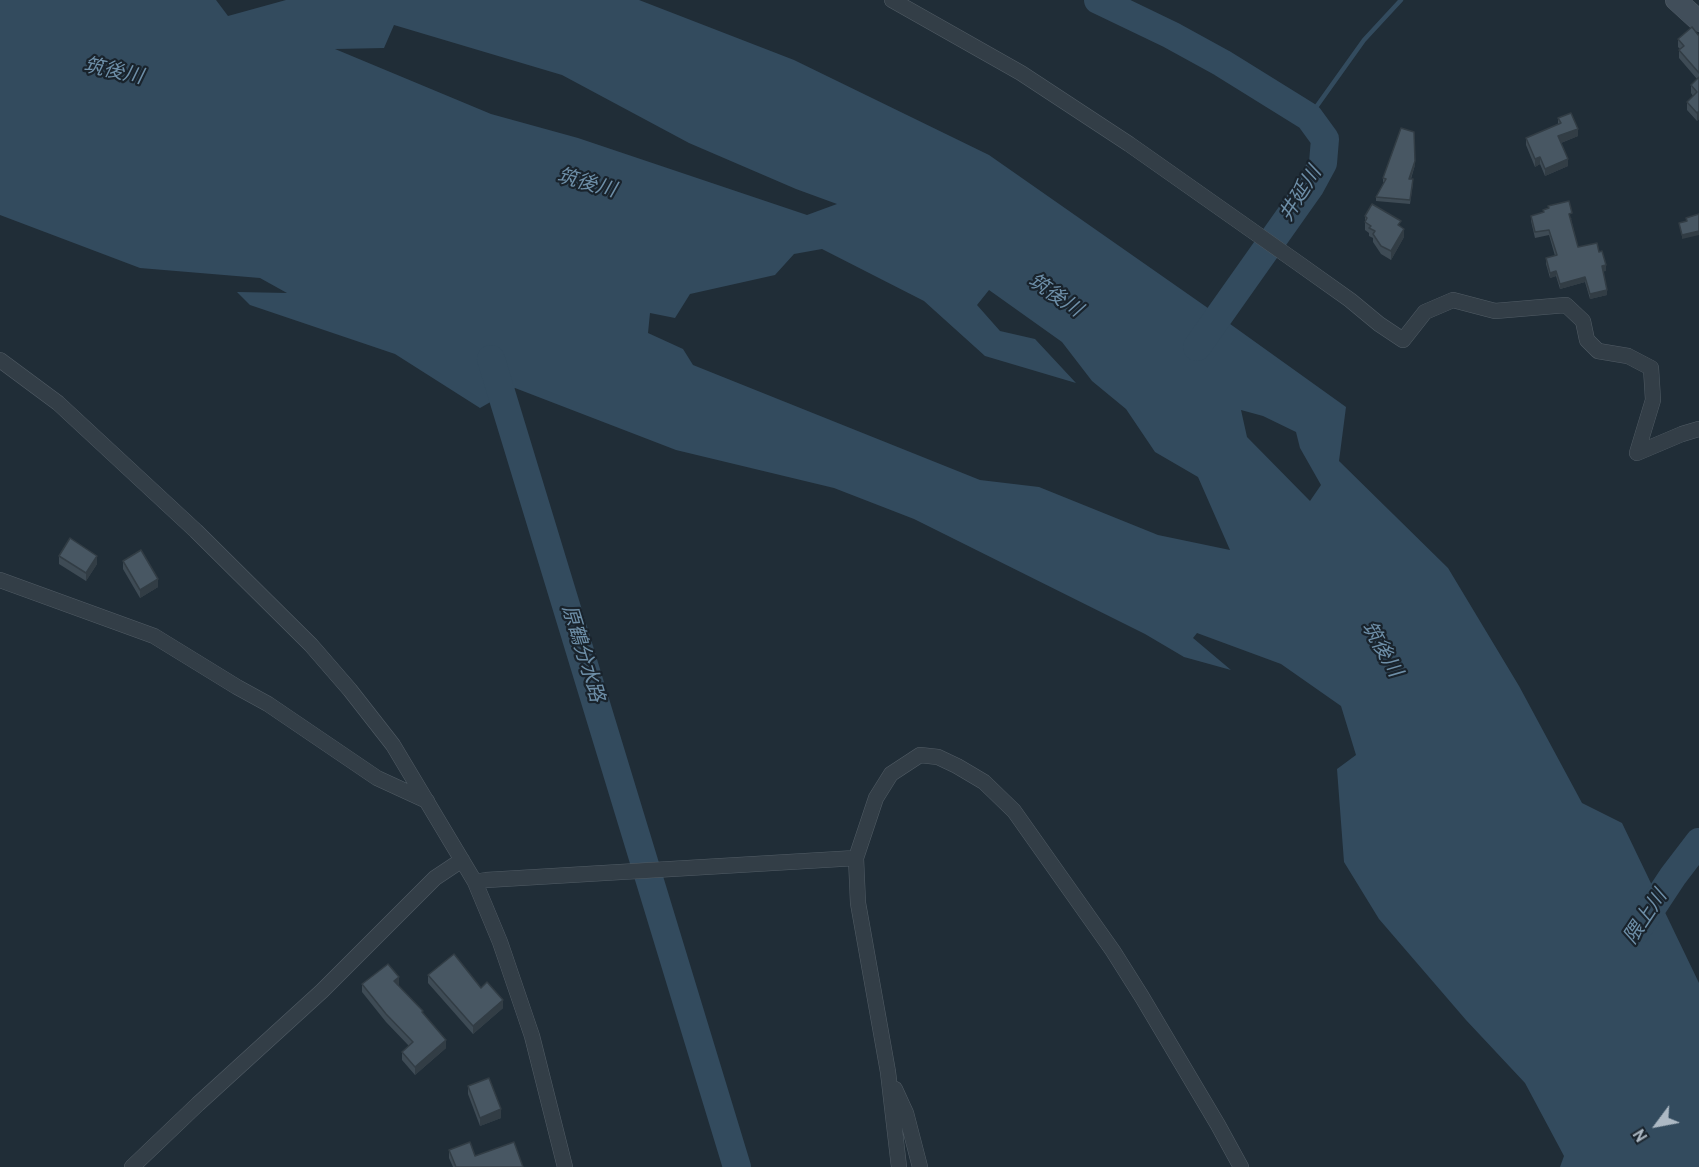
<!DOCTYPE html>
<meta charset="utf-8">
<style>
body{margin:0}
#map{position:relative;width:1699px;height:1167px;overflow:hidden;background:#202d37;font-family:Overpass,sans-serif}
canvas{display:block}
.north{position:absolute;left:1627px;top:1095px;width:60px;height:60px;-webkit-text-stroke:4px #19232c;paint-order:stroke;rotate:238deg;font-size:16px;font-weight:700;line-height:24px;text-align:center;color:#adb9c4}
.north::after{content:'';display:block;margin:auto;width:21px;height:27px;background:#adb9c4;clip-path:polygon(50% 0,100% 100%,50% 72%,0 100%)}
</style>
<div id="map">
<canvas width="1699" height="1167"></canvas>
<div class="north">N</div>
</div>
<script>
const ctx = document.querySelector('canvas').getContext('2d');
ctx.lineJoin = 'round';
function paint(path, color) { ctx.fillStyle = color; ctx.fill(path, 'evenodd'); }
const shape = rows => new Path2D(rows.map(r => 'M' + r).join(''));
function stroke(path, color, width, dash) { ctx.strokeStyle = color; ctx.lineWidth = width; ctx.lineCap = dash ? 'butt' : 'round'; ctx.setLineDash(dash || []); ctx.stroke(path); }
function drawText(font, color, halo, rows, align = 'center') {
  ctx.font = font + ' Overpass,"Noto Sans JP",sans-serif'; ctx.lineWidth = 4.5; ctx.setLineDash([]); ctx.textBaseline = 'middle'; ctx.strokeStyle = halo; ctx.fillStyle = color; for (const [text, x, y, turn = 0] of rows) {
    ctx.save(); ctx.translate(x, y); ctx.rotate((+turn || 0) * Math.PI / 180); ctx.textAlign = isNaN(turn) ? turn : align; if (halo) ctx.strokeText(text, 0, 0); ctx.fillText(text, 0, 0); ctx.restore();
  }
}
paint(shape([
 [0,0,216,0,228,16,286,0,639,0,794,60,989,155,1205,306,1346,407,1339,461,1448,568,1519,686,1582,803,1622,823,1699,983,1699,1167,1560,1167,1564,1156,1525,1083,1466,1020,1379,919,1344,862,1337,769,1356,755,1341,706,1281,664,1197,633,1193,638,1231,670,1184,657,1145,634,914,519,834,488,676,450,515,388,480,408,395,354,250,305,237,292,287,293,260,278,140,268,0,215],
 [394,25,562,75,689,143,796,189,837,204,807,215,578,138,491,114,335,49,384,48],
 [822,249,924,301,985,356,1076,383,1035,339,1000,331,977,305,989,290,1062,342,1092,381,1126,409,1155,452,1198,477,1230,550,1158,535,1039,487,980,480,693,365,683,349,648,333,650,313,675,318,690,294,775,275,794,254],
 [1241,410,1263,416,1296,432,1300,448,1321,485,1310,501,1247,437]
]), '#334b5e');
stroke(shape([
 [1309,117,1364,40,1401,0]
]), '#334b5e', 4.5);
stroke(shape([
 [1098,0,1171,35,1222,63,1309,117,1325,139,1323,163,1310,187,1197,347],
 [491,359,737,1167],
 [1638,929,1673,876,1699,842]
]), '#334b5e', 28);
const minor = shape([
 [892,0,1021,73,1129,144,1298,263,1350,300,1379,324,1403,340,1425,312,1453,300,1495,311,1566,305,1583,321,1587,340,1598,351,1628,356,1651,368,1653,400,1637,453,1682,434,1699,429],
 [0,360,58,403,196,531,311,645,350,690,393,745,475,882,500,942,532,1036,565,1167],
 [0,580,154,636,237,687,268,704,377,778,427,801],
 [475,882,486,880,856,858],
 [895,1089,906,1113,920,1167],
 [132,1167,198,1104,322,991,435,878,462,860],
 [899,1167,888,1072,858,903,856,858,876,798,891,774,920,755,938,757,957,766,984,782,1014,811,1113,951,1142,997,1218,1125,1241,1167]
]);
const secondary = shape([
 [1676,0,1699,21]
]);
stroke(minor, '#515c65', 16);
stroke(secondary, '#515c65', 22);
stroke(minor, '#333e47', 15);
stroke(secondary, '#414e5a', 21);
paint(shape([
 [1699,36,1699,119,1697,121,1687,110,1687,102,1693,96,1691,93,1691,85,1697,79,1679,58,1679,50,1680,49,1678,47,1678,39],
 [1558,118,1578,136,1561,143,1568,166,1545,176,1540,164,1535,167,1526,145,1526,138,1558,124],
 [1415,165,1411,179,1413,183,1410,204,1376,201,1376,197,1384,182,1383,182,1383,178],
 [1548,206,1572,219,1571,219,1578,247,1599,252,1606,271,1603,271,1607,295,1590,299,1585,282,1560,289,1556,276,1550,278,1546,264,1546,258,1555,256,1549,235,1535,238,1531,221,1531,216,1543,213,1543,210,1548,208],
 [1365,216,1401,226,1404,237,1391,260,1381,254,1373,242,1373,238,1369,236,1369,233,1365,230],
 [59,556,97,564,86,581,59,564],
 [123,561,158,587,140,598,123,569],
 [428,975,481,988,503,1008,473,1034,428,983],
 [362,984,399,986,423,1013,446,1048,415,1075,402,1060,402,1052,409,1046,386,1022,362,992],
 [468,1086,501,1118,480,1126,468,1094],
 [449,1150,475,1156,523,1167,453,1167,449,1158]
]), '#3e4b55');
paint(shape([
 [1699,111,1699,119,1697,121,1697,113],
 [1578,129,1578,136,1558,144,1558,136],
 [1540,157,1540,164,1535,167,1535,159],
 [1568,159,1568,166,1545,176,1545,169],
 [1415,161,1415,165,1409,183,1409,179],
 [1404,229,1404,237,1391,260,1391,251],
 [1699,231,1699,235,1682,239,1682,235],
 [1606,265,1606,271,1602,272,1602,266],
 [1556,271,1556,276,1550,278,1550,273],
 [1585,277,1585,282,1560,289,1560,284],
 [1607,290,1607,295,1590,299,1590,294],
 [97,556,97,564,86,581,86,573],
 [158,579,158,587,140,598,140,590],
 [399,977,399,986,394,981],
 [503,1000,503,1008,473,1034,473,1026],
 [446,1040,446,1048,415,1075,415,1067],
 [501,1109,501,1118,480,1126,480,1118]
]), '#323d45');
const building = shape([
 [1692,27,1699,36,1699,73,1679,50,1684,46,1678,39,1692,27],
 [1699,77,1699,111,1697,113,1687,102,1697,92,1691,85,1699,77],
 [1571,113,1578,129,1558,136,1568,159,1545,169,1540,157,1535,159,1526,138,1561,123,1558,118,1571,113],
 [1401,128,1414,132,1415,161,1409,179,1413,179,1410,200,1376,197,1386,179,1383,178,1401,128],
 [1569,201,1572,213,1569,214,1578,247,1597,243,1599,252,1602,251,1606,265,1602,266,1607,290,1590,294,1585,277,1560,284,1556,271,1550,273,1546,258,1557,255,1549,230,1535,232,1531,216,1544,212,1543,210,1549,208,1548,206,1569,201],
 [1372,204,1401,221,1398,225,1404,229,1391,251,1381,246,1373,234,1375,231,1369,228,1371,226,1365,222,1367,218,1365,216,1372,204],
 [1699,214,1699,231,1682,235,1679,223,1687,221,1686,218,1699,214],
 [70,538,97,556,86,573,59,556,70,538],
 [141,550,158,579,140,590,123,561,141,550],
 [454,954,481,988,487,982,503,1000,473,1026,428,975,454,954],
 [388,964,399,977,394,981,423,1011,422,1012,446,1040,415,1067,402,1052,413,1042,386,1014,362,984,388,964],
 [489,1078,501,1109,480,1118,468,1086,489,1078],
 [470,1142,475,1156,514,1142,523,1167,456,1167,449,1150,470,1142]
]);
paint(building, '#485763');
stroke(building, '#323d45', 1.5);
drawText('italic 20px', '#6e8fa8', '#19232c', [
 ["筑後川",113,73,12],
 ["筑後川",586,185,15],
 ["井延川",1302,195,-58],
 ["筑後川",1054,297,34],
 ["筑後川",1380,650,60],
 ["原鶴分水路",581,654,73],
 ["隈上川",1647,918,-56]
]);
</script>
